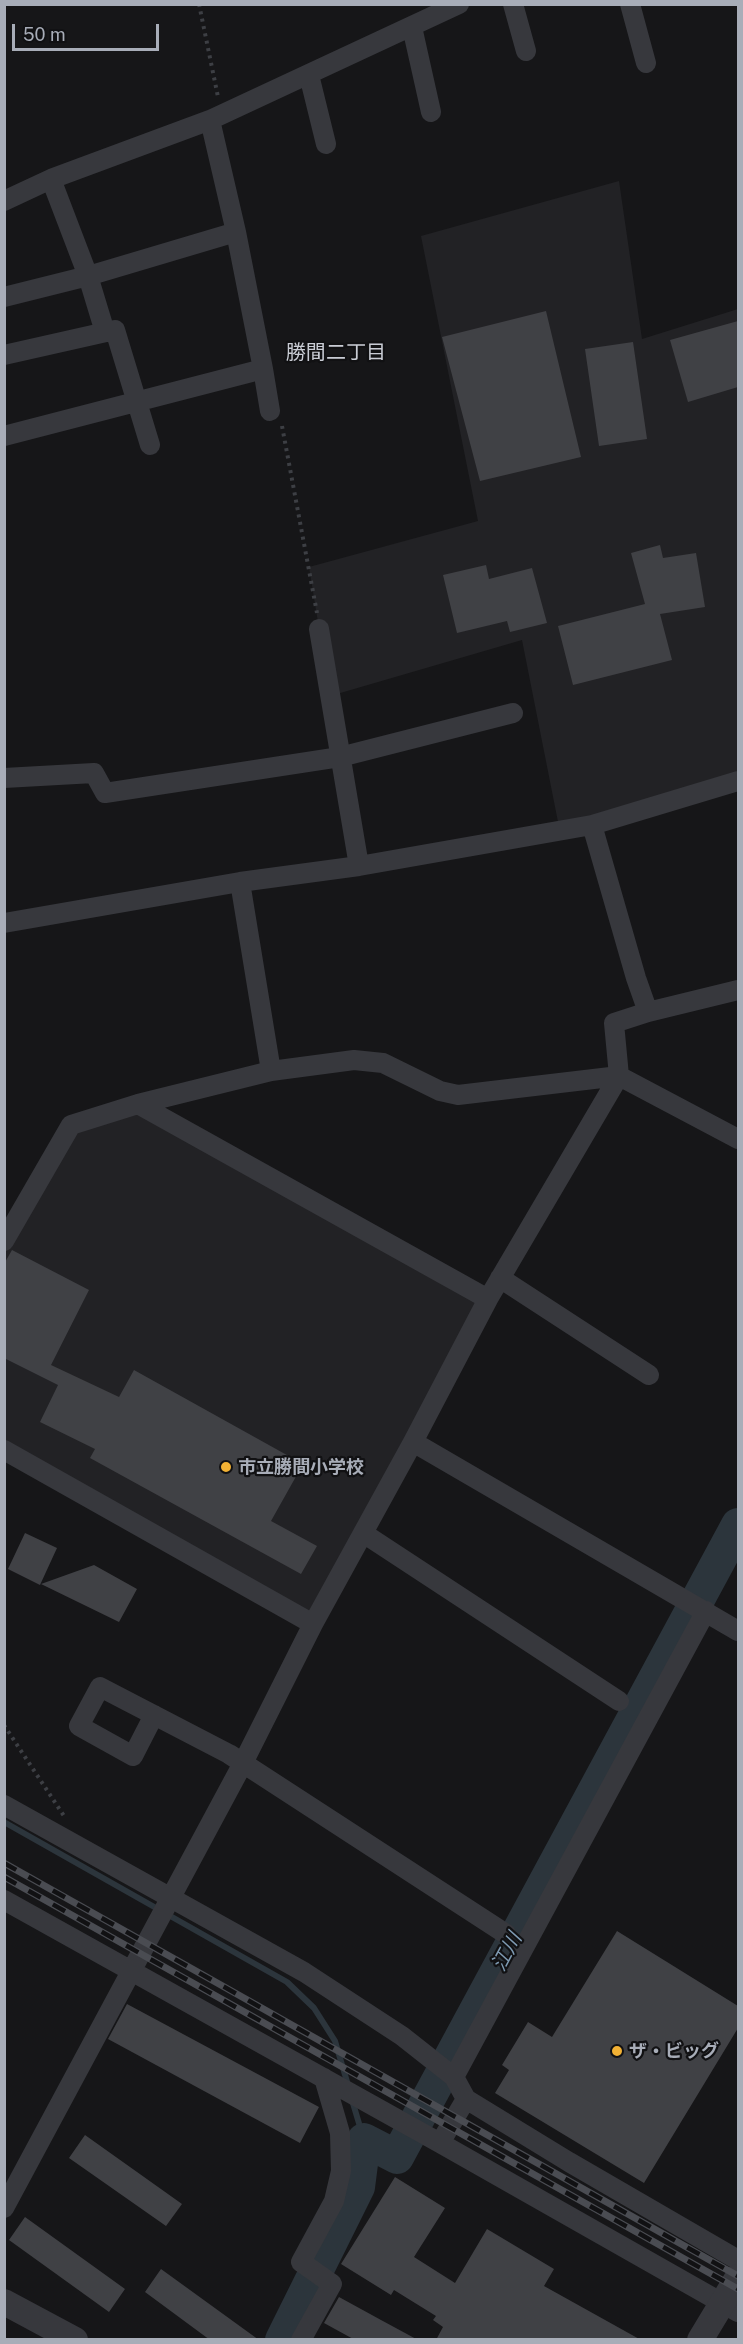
<!DOCTYPE html>
<meta charset="utf-8">
<style>
body{margin:0}
#map{position:relative;width:743px;height:2344px;overflow:hidden;background:#161618;font-family:"Public Sans",sans-serif}
canvas{display:block}
.frame{position:absolute;inset:0;border:6px solid #a8adb8;pointer-events:none}
.scale{position:absolute;left:12px;top:24px;width:147px;height:27px;box-sizing:border-box;border:3px solid #a8adb8;border-top:0;padding-left:8px;font-size:18px;line-height:21px;white-space:nowrap;color:#a8adb8;-webkit-text-stroke:4px #111113;paint-order:stroke}
</style>
<div id="map">
<canvas width="743" height="2344"></canvas>
<div class="frame"></div>
<div class="scale">50 m</div>
</div>
<script>
const ctx = document.querySelector('canvas').getContext('2d');
ctx.lineJoin = 'round';
function paint(path, color) { ctx.fillStyle = color; ctx.fill(path, 'evenodd'); }
const shape = rows => new Path2D(rows.map(r => 'M' + r).join(''));
function stroke(path, color, width, dash) { ctx.strokeStyle = color; ctx.lineWidth = width; ctx.lineCap = dash ? 'butt' : 'round'; ctx.setLineDash(dash || []); ctx.stroke(path); }
function drawText(font, color, halo, rows, align = 'center') {
  ctx.font = font + ' "Public Sans","Noto Sans JP",sans-serif'; ctx.lineWidth = 4.5; ctx.setLineDash([]); ctx.textBaseline = 'middle'; ctx.strokeStyle = halo; ctx.fillStyle = color; for (const [text, x, y, turn = 0] of rows) {
    ctx.save(); ctx.translate(x, y); ctx.rotate((+turn || 0) * Math.PI / 180); ctx.textAlign = isNaN(turn) ? turn : align; if (halo) ctx.strokeText(text, 0, 0); ctx.fillText(text, 0, 0); ctx.restore();
  }
}
paint(shape([
 [619,181,642,339,738,309,738,781,560,832,522,640,330,696,309,567,478,521,421,236],
 [138,1104,488,1299,313,1624,5,1450,5,1241,71,1125]
]), '#222225');
stroke(shape([
 [4,1822,287,1982,314,2008,335,2041,348,2085],
 [352,2100,364,2140]
]), '#2c353c', 6);
stroke(shape([
 [282,2340,358,2187,364,2140,397,2157,738,1525]
]), '#2c353c', 34);
paint(shape([
 [546,311,581,457,480,481,442,337],
 [738,321,738,387,688,402,670,340],
 [633,342,647,439,599,446,585,349],
 [660,545,663,558,696,553,705,607,660,614,672,660,573,685,558,626,645,604,631,553],
 [486,565,489,579,532,568,547,623,510,632,507,621,457,633,443,575],
 [12,1250,89,1290,51,1365,119,1397,134,1370,303,1464,271,1521,317,1546,301,1574,90,1458,95,1449,40,1422,58,1385,4,1358,4,1264],
 [25,1533,57,1548,40,1585,8,1569],
 [94,1565,137,1589,119,1622,41,1584],
 [617,1931,738,2006,738,2028,644,2183,495,2093,509,2070,502,2065,528,2022,552,2037],
 [127,2004,319,2107,300,2143,108,2039],
 [85,2135,182,2204,166,2226,69,2158],
 [395,2177,445,2208,414,2257,455,2283,487,2229,554,2269,544,2286,641,2340,436,2340,443,2327,433,2320,436,2316,394,2290,391,2295,341,2264],
 [25,2217,125,2289,109,2312,9,2240],
 [161,2269,259,2340,210,2340,145,2292],
 [339,2297,381,2320,418,2340,355,2340,324,2323]
]), '#404145');
stroke(shape([
 [199,4,218,97],
 [282,426,317,613],
 [4,1725,64,1816]
]), '#3d3f44', 4, [3, 4.5]);
stroke(shape([
 [513,4,526,51],
 [630,4,646,63],
 [412,27,431,112],
 [309,75,326,144],
 [210,120,459,4],
 [4,201,51,179],
 [4,297,88,276,51,179,210,120,236,232],
 [105,332,88,276,236,232,263,369],
 [4,355,115,330,150,445],
 [4,436,263,369,270,411],
 [319,629,359,866],
 [4,778,94,773,105,793,340,757,513,713],
 [592,825,636,978,648,1012],
 [240,882,271,1071],
 [4,923,240,882,359,866,592,825,738,781],
 [138,1104,488,1299],
 [4,1241,71,1125,138,1104,271,1071,354,1060,383,1063,440,1091,458,1095,619,1076,738,1139],
 [500,1278,649,1375],
 [413,1442,738,1631],
 [4,1450,313,1624],
 [363,1533,619,1701],
 [154,1715,133,1756,79,1726,100,1687,229,1754,506,1934],
 [4,1805,304,1972,402,2036,454,2077,466,2099,569,2162,738,2260],
 [4,1900,440,2143,738,2312],
 [454,2077,706,1611],
 [440,2143,466,2099],
 [4,2208,242,1765,313,1624,413,1442,488,1299,619,1076,614,1023,648,1012,738,990],
 [301,2340,332,2284,301,2262,334,2201,341,2171,340,2133,324,2078]
]), '#37383d', 20);
stroke(shape([
 [4,2302,75,2340],
 [700,2340,738,2277]
]), '#37383d', 26);
const rail = shape([
 [4,1863,738,2276],
 [4,1877,738,2289]
]);
stroke(rail, '#4a4c52', 7);
stroke(rail, '#111113', 4.5, [14]);
for (const [x, y, r, color] of [
 [226,1467,6,"#f2b134"],
 [617,2051,6,"#f2b134"]
]) { const dot = new Path2D(); dot.arc(x, y, r, 0, 2 * Math.PI); ctx.fillStyle = color; ctx.fill(dot); stroke(dot, '#111113', 2); }
drawText('bold 18px', '#a8adb8', '#111113', [
 ["市立勝間小学校",238,1467],
 ["ザ・ビッグ",629,2051]
], 'left');
drawText('20px', '#c9ccd4', '#111113', [
 ["勝間二丁目",336,353]
]);
drawText('italic 20px', '#7f9bb3', '#111113', [
 ["江川",507,1952,-62]
]);
</script>
